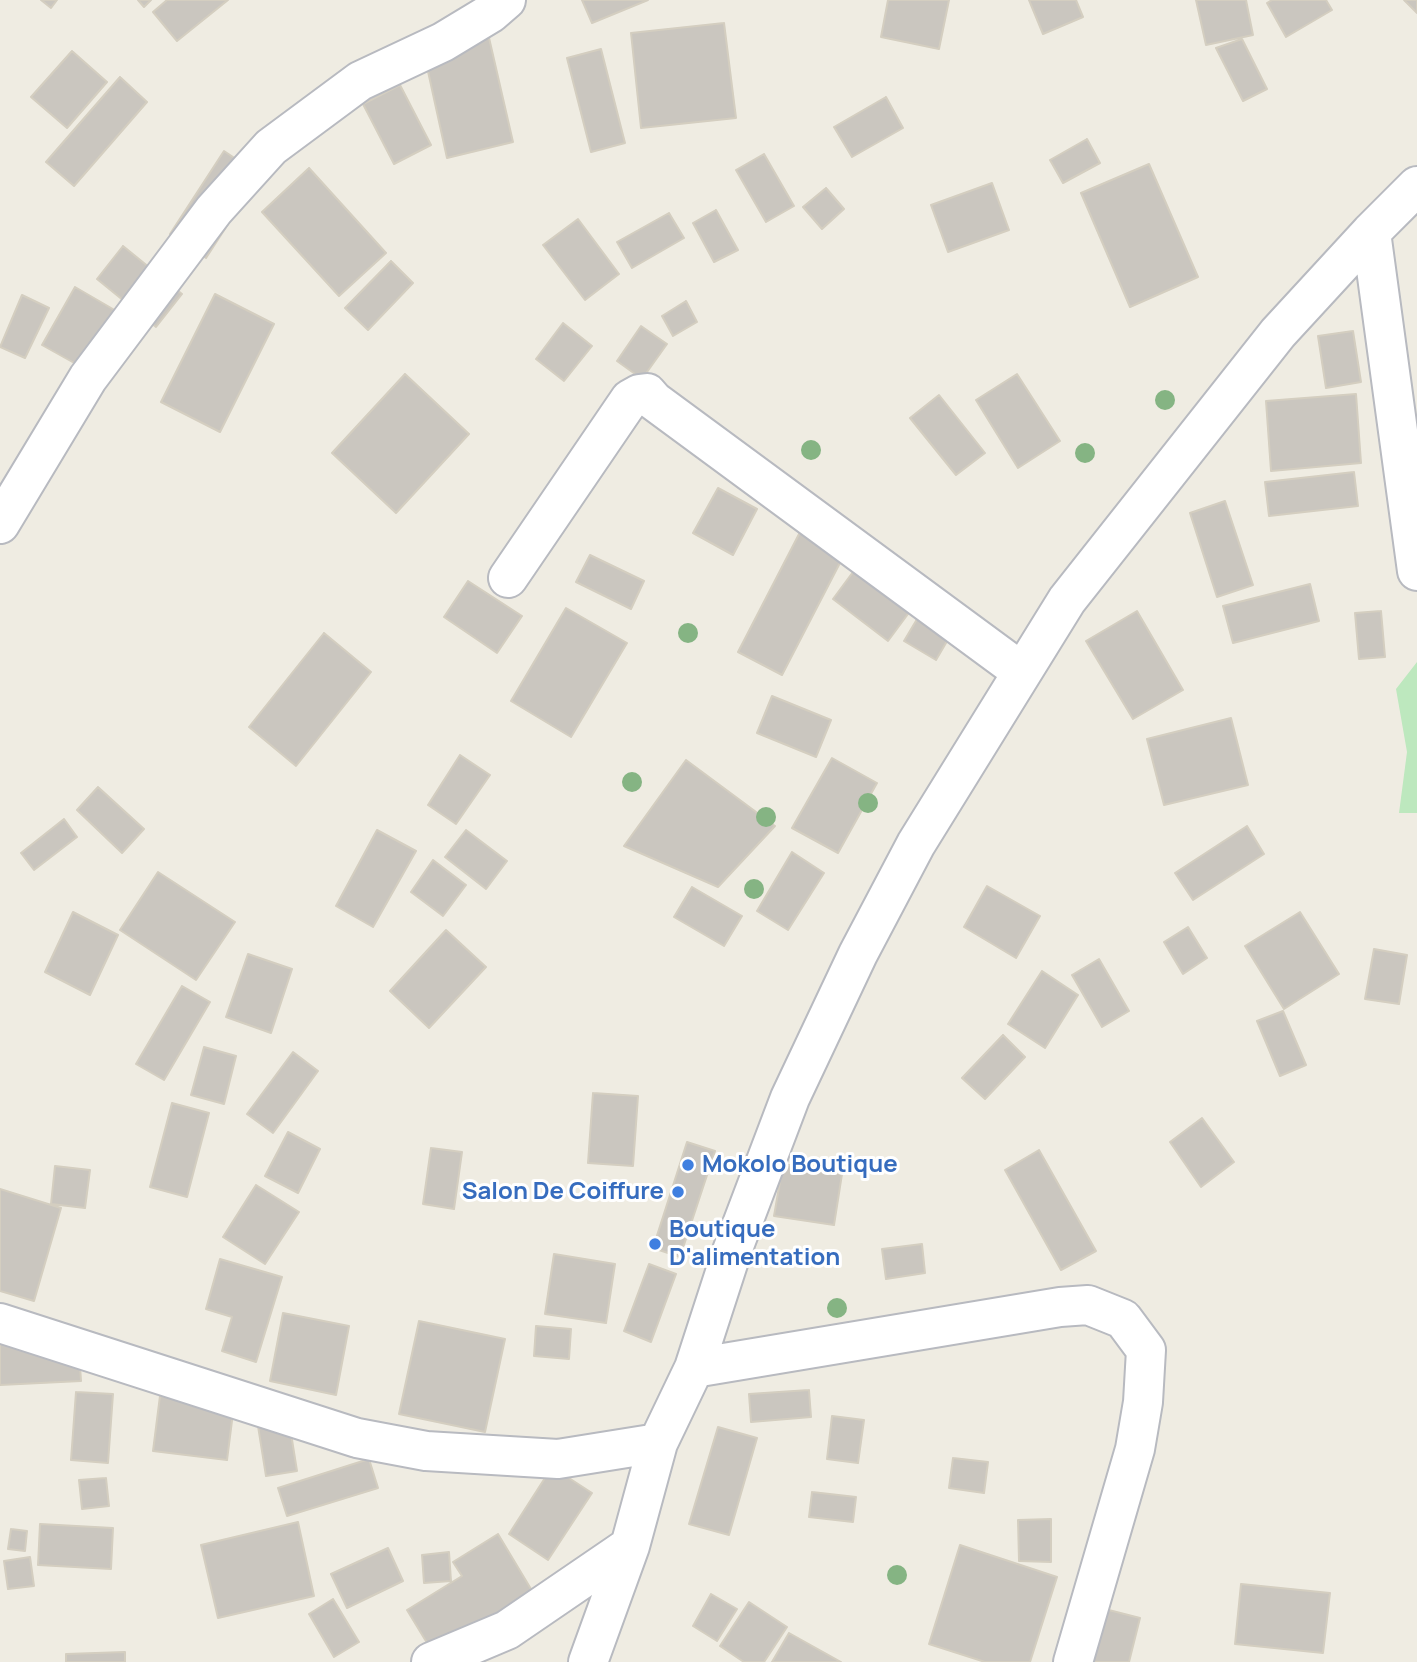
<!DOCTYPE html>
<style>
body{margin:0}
canvas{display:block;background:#efece2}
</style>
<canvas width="1417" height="1662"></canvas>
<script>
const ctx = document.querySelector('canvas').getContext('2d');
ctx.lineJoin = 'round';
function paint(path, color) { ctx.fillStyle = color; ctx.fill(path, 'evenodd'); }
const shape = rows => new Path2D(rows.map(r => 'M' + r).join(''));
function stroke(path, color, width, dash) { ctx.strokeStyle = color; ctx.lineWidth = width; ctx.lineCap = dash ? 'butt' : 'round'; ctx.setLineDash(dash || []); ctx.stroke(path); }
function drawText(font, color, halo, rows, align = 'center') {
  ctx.font = font + ' Manrope,sans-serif'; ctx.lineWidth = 6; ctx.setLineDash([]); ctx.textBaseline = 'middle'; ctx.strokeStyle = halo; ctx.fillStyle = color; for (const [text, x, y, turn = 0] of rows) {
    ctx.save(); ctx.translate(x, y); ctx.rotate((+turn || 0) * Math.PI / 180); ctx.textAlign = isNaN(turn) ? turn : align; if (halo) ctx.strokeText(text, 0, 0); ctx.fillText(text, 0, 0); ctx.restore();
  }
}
paint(shape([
 [1417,662,1417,813,1399,813,1407,752,1396,689]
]), '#bde8be');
const building = shape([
 [41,0,57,0,51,8,41,0],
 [138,0,151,0,144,7,138,0],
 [167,0,228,0,177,41,153,12,167,0],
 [582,0,648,0,592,23,582,0],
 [888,0,949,0,939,49,881,37,888,0],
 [1029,0,1076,0,1083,17,1043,34,1029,0],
 [1196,0,1246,0,1253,35,1206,45,1196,0],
 [1272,0,1326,0,1332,10,1286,37,1267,3,1272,0],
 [1404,0,1417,0,1417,13,1404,0],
 [724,23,736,118,641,128,631,33,724,23],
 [487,29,513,142,447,158,422,44,487,29],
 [1242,39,1267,89,1243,101,1216,48,1242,39],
 [601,49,625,143,591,152,567,58,601,49],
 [72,51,107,82,67,128,31,97,72,51],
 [120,77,147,102,74,186,46,162,120,77],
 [400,85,431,145,394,164,363,104,400,85],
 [886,97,903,128,852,157,834,127,886,97],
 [1087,139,1100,163,1063,183,1050,160,1087,139],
 [224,151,260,175,206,258,170,234,224,151],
 [764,154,794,206,766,222,736,170,764,154],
 [1149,164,1198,277,1130,307,1081,193,1149,164],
 [309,168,386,253,339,296,262,212,309,168],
 [992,183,1009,230,948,252,931,205,992,183],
 [826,188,844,209,822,229,803,207,826,188],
 [716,210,738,250,714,262,693,223,716,210],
 [669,213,684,238,632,268,617,242,669,213],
 [578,219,619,274,585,300,543,245,578,219],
 [123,246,182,294,156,327,97,279,123,246],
 [391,261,413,283,368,330,345,308,391,261],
 [75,287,118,312,85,369,42,345,75,287],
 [215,294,274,324,220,432,161,402,215,294],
 [22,295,49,308,25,358,0,347,22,295],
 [686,301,697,322,673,336,662,316,686,301],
 [563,323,592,346,564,381,536,359,563,323],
 [641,326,667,344,642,379,617,361,641,326],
 [1353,331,1361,382,1326,388,1318,336,1353,331],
 [405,374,469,434,396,513,332,453,405,374],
 [1017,374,1060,441,1018,468,976,400,1017,374],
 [1356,394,1361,463,1271,471,1266,401,1356,394],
 [939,395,985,453,956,475,910,418,939,395],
 [1354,472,1358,506,1269,516,1265,482,1354,472],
 [718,488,757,509,733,555,693,533,718,488],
 [1225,501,1253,585,1217,597,1190,513,1225,501],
 [813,507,857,530,782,675,738,652,813,507],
 [870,549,925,591,888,641,833,599,870,549],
 [590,555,644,581,631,609,576,582,590,555],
 [468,581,522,616,497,653,444,617,468,581],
 [1310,584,1319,621,1233,643,1223,606,1310,584],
 [932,594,963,614,936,660,904,641,932,594],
 [566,608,627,643,571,737,511,701,566,608],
 [1137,611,1183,690,1133,719,1086,641,1137,611],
 [1381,611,1385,657,1359,659,1355,613,1381,611],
 [324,633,371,672,296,766,249,727,324,633],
 [772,696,831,720,816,757,757,733,772,696],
 [1231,718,1248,785,1164,805,1147,739,1231,718],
 [460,755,490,775,456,824,428,805,460,755],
 [832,758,877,783,838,853,792,828,832,758],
 [686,760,775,826,718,887,624,846,686,760],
 [98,787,144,829,122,853,77,810,98,787],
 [64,819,77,837,34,870,21,853,64,819],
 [1247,826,1264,854,1193,900,1175,873,1247,826],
 [377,830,416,851,373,927,336,906,377,830],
 [466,830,507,861,486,889,445,857,466,830],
 [792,852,824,873,788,930,757,911,792,852],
 [433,860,466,885,443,916,411,892,433,860],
 [158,872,235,922,196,980,120,930,158,872],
 [987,886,1040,916,1016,958,964,927,987,886],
 [692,887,742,916,724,946,674,917,692,887],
 [73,912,118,935,90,995,45,972,73,912],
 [1300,912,1339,974,1284,1009,1245,946,1300,912],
 [1188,927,1207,958,1183,974,1164,942,1188,927],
 [446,930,486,967,429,1028,390,991,446,930],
 [1374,949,1407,955,1399,1004,1365,999,1374,949],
 [248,954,292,969,271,1033,226,1017,248,954],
 [1099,959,1129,1011,1102,1027,1072,975,1099,959],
 [1042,971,1078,995,1045,1048,1008,1024,1042,971],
 [182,986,210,1002,164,1080,136,1064,182,986],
 [1283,1011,1306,1065,1280,1076,1257,1021,1283,1011],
 [1003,1035,1025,1057,985,1099,962,1078,1003,1035],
 [204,1047,236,1056,224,1104,191,1095,204,1047],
 [293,1052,318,1071,273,1133,247,1114,293,1052],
 [593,1093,638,1096,633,1166,588,1163,593,1093],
 [172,1103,209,1113,187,1197,150,1187,172,1103],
 [1202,1118,1234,1162,1201,1187,1170,1142,1202,1118],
 [288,1132,320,1149,298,1193,265,1176,288,1132],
 [687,1142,715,1151,680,1257,653,1248,687,1142],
 [431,1148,462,1152,454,1209,423,1204,431,1148],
 [1039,1150,1096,1251,1061,1270,1005,1170,1039,1150],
 [783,1164,842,1174,834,1225,774,1216,783,1164],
 [55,1166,90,1170,85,1208,51,1204,55,1166],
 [256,1185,299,1212,265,1264,223,1237,256,1185],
 [0,1189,61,1208,34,1301,0,1291,0,1189],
 [922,1244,925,1273,886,1279,882,1249,922,1244],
 [554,1254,615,1264,606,1323,545,1314,554,1254],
 [220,1259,282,1277,256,1362,222,1351,232,1317,206,1309,220,1259],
 [649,1264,676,1274,651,1342,624,1331,649,1264],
 [283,1313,349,1326,336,1395,270,1381,283,1313],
 [419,1321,505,1339,485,1432,399,1414,419,1321],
 [536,1326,571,1329,569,1359,534,1356,536,1326],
 [78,1336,81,1381,0,1385,0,1341,78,1336],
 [809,1390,811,1417,751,1422,749,1394,809,1390],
 [76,1392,113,1394,108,1463,71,1460,76,1392],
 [160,1396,234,1405,227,1460,153,1451,160,1396],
 [832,1416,864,1420,858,1463,827,1459,832,1416],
 [289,1421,297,1471,266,1476,258,1426,289,1421],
 [718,1427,757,1438,729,1535,689,1524,718,1427],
 [953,1458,988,1462,984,1493,949,1488,953,1458],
 [369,1459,378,1488,287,1516,278,1488,369,1459],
 [552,1467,592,1493,548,1560,509,1534,552,1467],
 [106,1478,109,1506,82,1509,79,1480,106,1478],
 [812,1492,856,1497,853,1522,809,1517,812,1492],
 [1051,1519,1051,1562,1019,1561,1018,1520,1051,1519],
 [298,1522,314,1596,218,1618,201,1545,298,1522],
 [40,1524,113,1528,111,1569,38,1565,40,1524],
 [11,1529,27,1531,25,1551,8,1549,11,1529],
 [498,1534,534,1594,435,1656,407,1610,462,1576,453,1562,498,1534],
 [960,1545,1057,1577,1030,1662,985,1662,929,1644,960,1545],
 [388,1548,403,1581,347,1608,331,1574,388,1548],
 [449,1552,451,1581,424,1583,422,1555,449,1552],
 [30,1557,34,1586,8,1589,4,1561,30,1557],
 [1241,1584,1330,1593,1323,1653,1235,1644,1241,1584],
 [711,1594,737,1609,717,1641,693,1626,711,1594],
 [333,1599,359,1642,334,1657,309,1614,333,1599],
 [749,1602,787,1627,764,1662,744,1662,720,1646,749,1602],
 [1101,1608,1140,1618,1129,1662,1088,1662,1101,1608],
 [789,1633,841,1662,772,1662,789,1633],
 [125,1652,125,1662,66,1662,66,1654,125,1652]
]);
paint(building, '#cac6bf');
stroke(building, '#d4cec0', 2);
const minor = shape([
 [1371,232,1417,571],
 [0,524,88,378,214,210,271,147,360,81,443,42,491,13,506,0],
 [508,578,630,399,639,394,647,393,654,401,1022,672],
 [0,1323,357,1438,426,1451,558,1459,658,1443],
 [694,1368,1060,1307,1088,1305,1123,1319,1146,1350,1143,1402,1135,1449,1073,1662],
 [431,1662,507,1630,630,1546],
 [588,1662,630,1546,658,1443,694,1368,732,1251,790,1098,858,954,916,844,1067,600,1278,333,1371,232,1417,186]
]);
stroke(minor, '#b8bac0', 42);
stroke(minor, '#fff', 38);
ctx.fillStyle = '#85b483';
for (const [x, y] of [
 [1165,400],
 [811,450],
 [1085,453],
 [688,633],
 [632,782],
 [868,803],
 [766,817],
 [754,889],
 [837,1308],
 [897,1575]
]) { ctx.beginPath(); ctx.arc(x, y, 10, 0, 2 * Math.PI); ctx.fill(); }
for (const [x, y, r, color] of [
 [688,1165,7,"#3f7fe0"],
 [678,1192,7,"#3f7fe0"],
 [655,1244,7,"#3f7fe0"]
]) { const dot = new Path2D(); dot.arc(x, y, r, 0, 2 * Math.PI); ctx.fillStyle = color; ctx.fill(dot); stroke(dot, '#fff', 2.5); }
drawText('bold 24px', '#366cbe', '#fff', [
 ["Mokolo Boutique",702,1165],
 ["Salon De Coiffure",664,1192,"right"],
 ["Boutique",669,1230],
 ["D'alimentation",669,1258]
], 'left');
</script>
